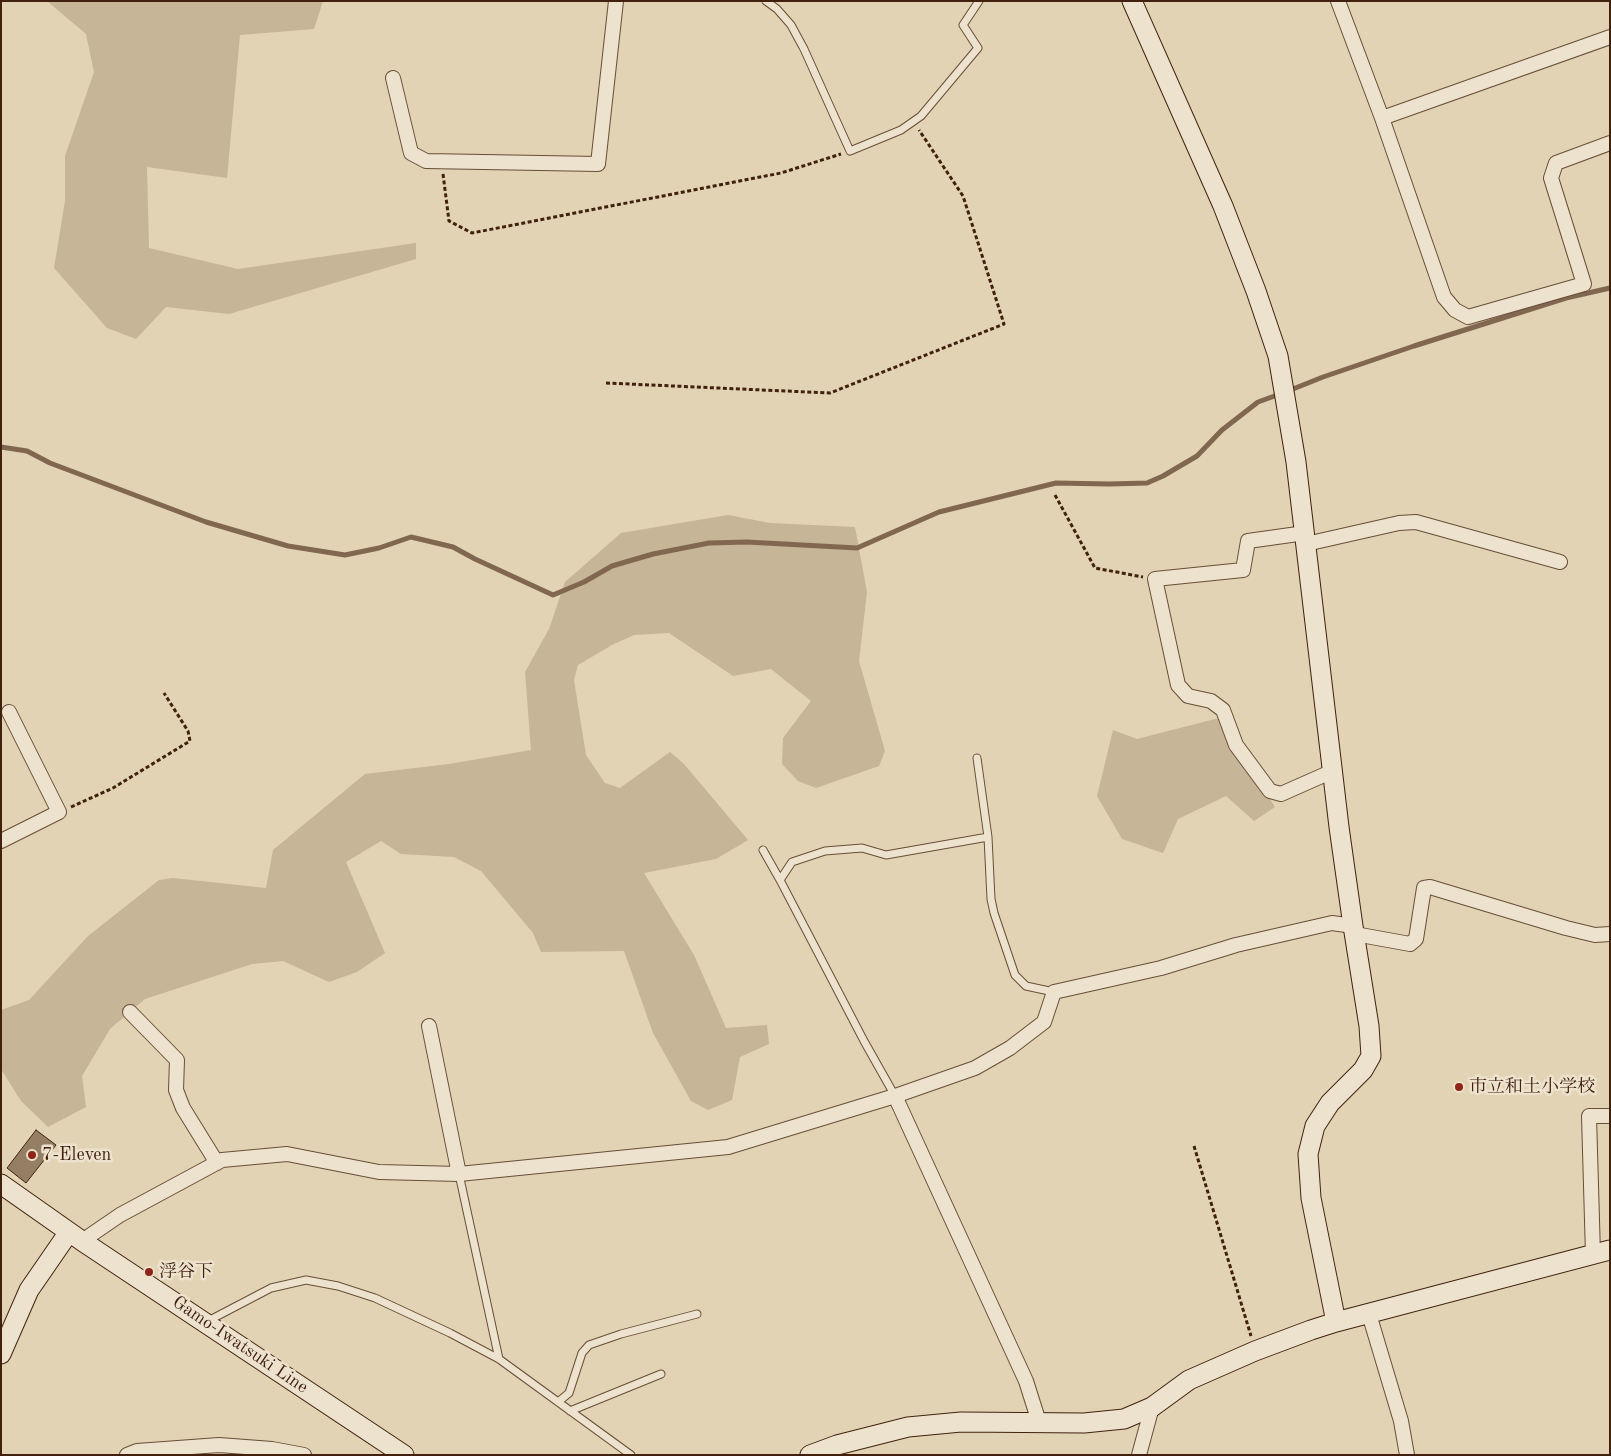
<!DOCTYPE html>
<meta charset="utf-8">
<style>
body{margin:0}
#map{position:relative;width:1611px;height:1456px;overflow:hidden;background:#e1d3b3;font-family:"Old Standard TT",serif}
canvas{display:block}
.frame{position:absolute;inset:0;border:2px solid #41210e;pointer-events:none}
</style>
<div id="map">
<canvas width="1611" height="1456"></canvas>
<div class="frame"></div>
</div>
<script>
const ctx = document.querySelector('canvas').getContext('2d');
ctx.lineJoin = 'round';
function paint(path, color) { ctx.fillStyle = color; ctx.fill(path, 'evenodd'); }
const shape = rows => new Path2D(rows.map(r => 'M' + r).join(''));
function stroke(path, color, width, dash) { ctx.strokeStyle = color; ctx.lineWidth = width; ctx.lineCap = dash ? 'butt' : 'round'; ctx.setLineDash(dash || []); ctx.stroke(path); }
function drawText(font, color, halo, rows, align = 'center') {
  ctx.font = font + ' "Old Standard TT","Noto Serif JP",serif'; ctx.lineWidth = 5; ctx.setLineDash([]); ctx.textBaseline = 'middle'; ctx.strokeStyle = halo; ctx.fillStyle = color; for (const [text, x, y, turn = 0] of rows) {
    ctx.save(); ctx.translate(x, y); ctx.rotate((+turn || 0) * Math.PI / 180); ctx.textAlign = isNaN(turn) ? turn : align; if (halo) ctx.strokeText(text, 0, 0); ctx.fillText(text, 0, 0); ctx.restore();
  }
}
paint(shape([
 [47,1,323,1,314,29,240,35,227,178,147,167,149,248,238,269,416,243,416,259,229,314,166,307,136,339,107,328,54,268,65,201,65,156,94,72,86,34],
 [728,515,770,523,855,527,867,592,859,661,885,751,879,766,816,788,798,781,782,764,783,738,811,701,771,669,733,676,669,633,634,635,612,645,578,665,574,680,586,755,605,783,620,788,670,752,684,764,748,840,716,859,644,873,694,955,726,1028,767,1025,769,1044,740,1057,732,1100,708,1110,691,1101,653,1033,624,951,541,952,533,933,481,871,454,857,401,854,381,841,346,862,385,953,357,972,329,982,283,961,252,964,145,999,110,1029,82,1076,86,1107,48,1127,21,1101,1,1069,1,1010,29,1000,88,936,159,880,173,878,266,888,273,850,365,774,449,764,531,750,525,672,549,629,565,582,621,533],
 [1219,718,1275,807,1254,821,1226,796,1178,819,1163,853,1122,839,1097,796,1113,730,1137,739]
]), '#c6b597');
stroke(shape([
 [1288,391,1323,377,1414,346,1566,298,1610,288],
 [1,447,27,451,50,463,206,522,288,546,345,555,379,548,411,537,453,547,475,559,553,595,584,582,612,566,653,554,709,543,747,542,857,548,939,512,1056,483,1109,484,1147,483,1163,476,1197,456,1222,430,1258,402,1280,394]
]), '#81674f', 5);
const building = shape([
 [36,1130,56,1145,26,1183,7,1168,36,1130]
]);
paint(building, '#947e64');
stroke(building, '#41210e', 1);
const lane = shape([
 [766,1,777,9,791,25,804,49,850,151,901,130,921,116,978,48,963,25,979,1],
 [977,758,988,837,991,899,994,913,1015,975,1026,986,1054,992],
 [763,850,780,880],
 [895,1096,864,1041,780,880,792,862,825,851,862,848,886,855,988,837],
 [459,1174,499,1359],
 [206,1322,271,1288,306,1280,338,1286,375,1298,450,1333,499,1359,631,1455],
 [558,1402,569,1393,582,1353,589,1345,621,1334,697,1314],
 [570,1411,661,1374]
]);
const street = shape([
 [1338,1,1382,118,1444,297,1455,310,1468,317,1584,284,1551,178,1556,163,1610,143],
 [393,78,411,153,426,161,598,164,616,1],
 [1382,118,1610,37],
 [1305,533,1248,541,1243,570,1155,579,1178,685,1188,696,1211,701,1223,710,1236,745,1270,791,1281,794,1333,771],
 [1306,544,1399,523,1416,522,1560,562],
 [1,841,59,812,9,712],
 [1355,934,1410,944,1416,939,1424,888,1430,887,1566,928,1595,935,1610,934],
 [130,1012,177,1060,176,1090,183,1108,217,1163],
 [429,1026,459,1174],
 [895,1096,1026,1381,1039,1422],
 [82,1241,120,1215,222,1160,287,1154,379,1172,459,1174,728,1147,895,1096,975,1068,1010,1048,1044,1022,1054,992,1161,968,1236,945,1332,923,1353,926],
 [1593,1255,1589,1116,1610,1116],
 [1369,1314,1401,1421,1407,1455],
 [127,1455,137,1451,219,1445,272,1449,304,1455],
 [1139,1455,1152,1407]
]);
const secondary = shape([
 [1132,1,1223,206,1256,291,1278,356,1296,462,1339,827,1353,926,1369,1026,1371,1056,1363,1070,1330,1103,1315,1126,1308,1154,1311,1198,1336,1322],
 [1,1184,82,1241,404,1455],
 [1,1354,29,1290,69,1232],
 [810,1455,837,1445,908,1427,961,1422,1084,1423,1124,1419,1152,1407,1189,1380,1255,1351,1311,1330,1336,1322,1610,1250]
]);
stroke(lane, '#694e37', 9);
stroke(street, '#694e37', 16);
stroke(secondary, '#41210e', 21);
stroke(shape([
 [443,174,449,221,472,233,781,173,841,154],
 [606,383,830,393,1004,324,963,196,919,130],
 [1055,495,1095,568,1143,577],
 [71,807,113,788,190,741,188,731,164,693],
 [1194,1146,1251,1336]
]), '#41210e', 3, [4, 2.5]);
stroke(lane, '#ece2ce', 7);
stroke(street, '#ece2ce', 14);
stroke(secondary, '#ece2ce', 19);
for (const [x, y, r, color] of [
 [1459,1087,5,"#8f2418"],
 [32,1155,5,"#8f2418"],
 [149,1272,5,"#8f2418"]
]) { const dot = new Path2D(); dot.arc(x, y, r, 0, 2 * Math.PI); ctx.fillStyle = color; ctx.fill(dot); stroke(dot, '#ece2ce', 2); }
drawText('18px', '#41210e', '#ece2ce', [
 ["市立和土小学校",1469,1087],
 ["7-Eleven",42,1155],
 ["浮谷下",159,1272]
], 'left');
drawText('18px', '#41210e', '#ece2ce', [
 ["Gamo-Iwatsuki Line",240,1345,34]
]);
</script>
